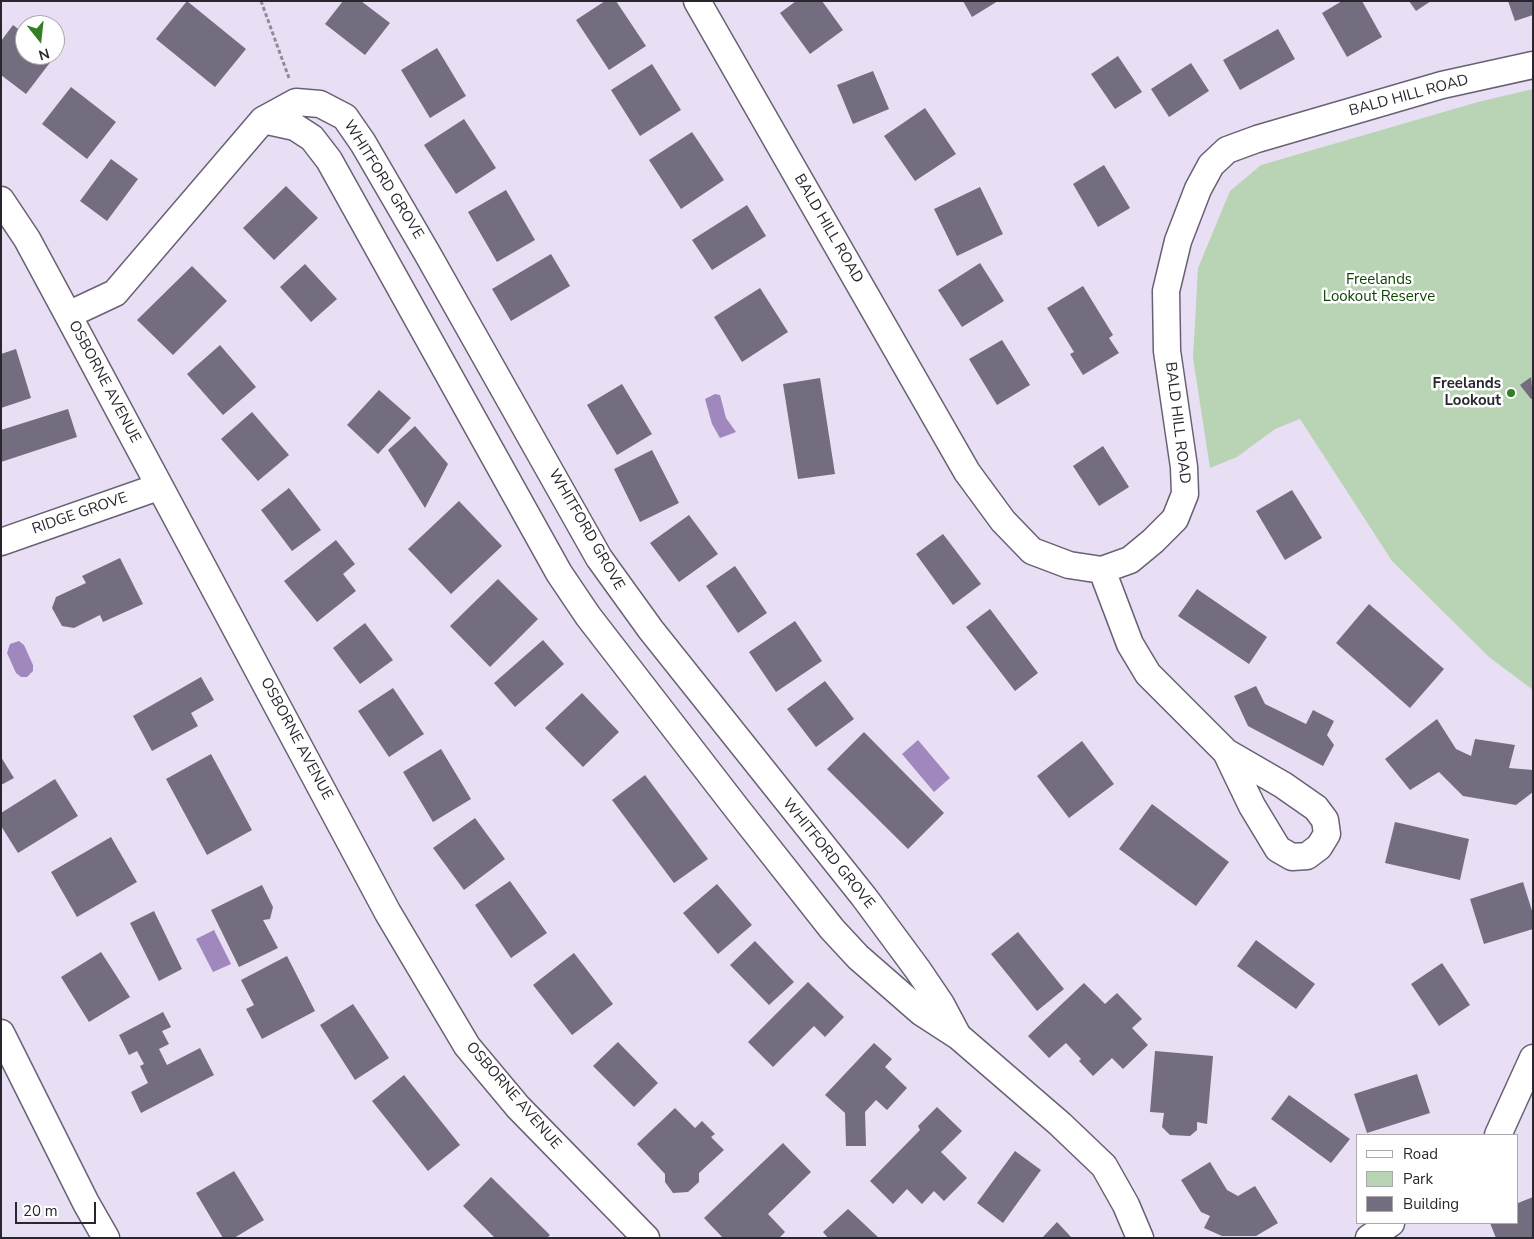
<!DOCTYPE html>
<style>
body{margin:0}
#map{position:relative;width:1534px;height:1239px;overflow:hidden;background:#e8dff4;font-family:"Nunito Sans",sans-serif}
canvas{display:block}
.frame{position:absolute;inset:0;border:2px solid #2a262e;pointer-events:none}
.legend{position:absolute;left:1356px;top:1134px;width:162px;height:90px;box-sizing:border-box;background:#fff;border:1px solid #aaa8ab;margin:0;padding:6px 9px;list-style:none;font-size:15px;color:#2a262e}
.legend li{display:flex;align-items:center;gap:10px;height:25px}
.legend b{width:25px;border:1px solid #aaa8ab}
.north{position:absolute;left:15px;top:15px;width:50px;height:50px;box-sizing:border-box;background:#fff;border:1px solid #aaa8ab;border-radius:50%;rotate:164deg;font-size:14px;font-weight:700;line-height:20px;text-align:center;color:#2a262e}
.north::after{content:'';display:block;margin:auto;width:18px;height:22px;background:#347e25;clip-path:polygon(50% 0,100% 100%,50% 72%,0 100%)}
.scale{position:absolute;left:15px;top:1202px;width:81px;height:22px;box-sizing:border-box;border:2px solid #2a262e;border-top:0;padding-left:6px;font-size:15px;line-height:18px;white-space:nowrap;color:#2a262e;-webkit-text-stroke:4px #fff;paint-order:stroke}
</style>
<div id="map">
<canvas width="1534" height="1239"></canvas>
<div class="frame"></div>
<ul class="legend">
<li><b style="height:6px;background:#fff"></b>Road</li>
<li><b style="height:14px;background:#b9d4b4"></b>Park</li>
<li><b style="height:14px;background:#746c7f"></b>Building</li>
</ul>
<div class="north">N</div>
<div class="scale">20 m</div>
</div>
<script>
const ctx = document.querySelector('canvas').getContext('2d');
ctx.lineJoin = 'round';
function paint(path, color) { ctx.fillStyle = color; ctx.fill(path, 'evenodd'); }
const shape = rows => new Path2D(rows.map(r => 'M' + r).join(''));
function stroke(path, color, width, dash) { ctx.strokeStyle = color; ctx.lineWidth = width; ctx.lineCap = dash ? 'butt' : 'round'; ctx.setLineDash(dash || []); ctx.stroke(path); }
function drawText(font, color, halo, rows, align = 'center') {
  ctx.font = font + ' "Nunito Sans",sans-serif'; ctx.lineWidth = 5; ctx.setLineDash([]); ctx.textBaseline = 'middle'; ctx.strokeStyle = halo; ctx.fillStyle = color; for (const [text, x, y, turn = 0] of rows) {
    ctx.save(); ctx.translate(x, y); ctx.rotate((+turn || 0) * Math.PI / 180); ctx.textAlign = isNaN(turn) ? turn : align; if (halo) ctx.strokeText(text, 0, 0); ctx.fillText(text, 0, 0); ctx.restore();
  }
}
paint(shape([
 [1533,89,1533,690,1489,657,1392,561,1300,419,1275,429,1237,457,1210,468,1193,358,1198,268,1230,191,1261,165,1478,102]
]), '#b9d4b4');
paint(shape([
 [715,394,720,395,726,418,736,432,720,438,712,424,705,399],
 [19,641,24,645,33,665,33,671,27,677,21,677,16,673,7,653,10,644],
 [918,740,950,778,934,792,902,754],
 [214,930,231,964,213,972,196,939]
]), '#a087bd');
paint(shape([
 [187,1,246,49,215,87,156,39],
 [343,1,361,1,390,23,365,55,325,24],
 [605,1,616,1,646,46,609,70,576,20],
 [796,1,822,1,843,30,810,54,780,13],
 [963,1,998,1,972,17],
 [1342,1,1362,1,1382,37,1347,57,1322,13],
 [1409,1,1431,1,1416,11],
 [1508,1,1533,1,1533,15,1515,21],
 [13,25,25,34,25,55,55,56,26,94,1,75,1,41],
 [1278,29,1295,59,1240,90,1223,60],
 [437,48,466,96,430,118,401,70],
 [1118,56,1142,92,1115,109,1091,74],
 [1191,63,1209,91,1169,117,1151,89],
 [652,64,681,110,640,136,611,90],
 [873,71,889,109,853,124,837,85],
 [71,87,116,122,87,159,42,124],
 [925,108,956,154,915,181,884,136],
 [464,119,496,168,456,194,424,145],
 [692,132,724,180,681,209,649,160],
 [111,159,138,179,107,221,80,201],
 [1104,165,1130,208,1098,227,1073,184],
 [286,186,318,218,274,260,243,228],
 [980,187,1003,234,957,256,934,209],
 [506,190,535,240,497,262,468,212],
 [747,205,766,236,712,270,692,240],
 [551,254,570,286,511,321,492,289],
 [980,263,1004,301,962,327,938,290],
 [305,264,337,299,311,322,280,287],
 [192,266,227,301,173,355,137,320],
 [1083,286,1113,335,1109,338,1119,353,1083,375,1070,354,1074,352,1047,308],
 [760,288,788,332,742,362,714,317],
 [1002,340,1030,385,997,405,969,359],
 [220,345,256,387,223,415,187,374],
 [16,349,31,398,1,408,1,354],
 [1531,377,1533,398,1531,399,1520,385],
 [820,378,835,474,798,479,783,384],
 [622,384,652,434,617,455,587,405],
 [379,390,411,418,378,454,347,425],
 [68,409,77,437,1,462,1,430],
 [252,412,289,455,258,481,221,439],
 [415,426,448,464,425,508,388,450],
 [1103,446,1129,487,1099,506,1073,466],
 [652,450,679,503,640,522,614,469],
 [289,488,321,530,292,551,261,510],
 [1292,490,1322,538,1285,560,1256,511],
 [459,501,502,546,451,594,408,549],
 [689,515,718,554,679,582,650,543],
 [943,534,981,584,953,605,916,554],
 [336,540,355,564,343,574,356,591,317,622,284,581],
 [120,558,143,604,103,622,100,615,74,628,62,626,52,608,56,597,86,583,82,576],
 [735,566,767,613,738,633,706,586],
 [498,579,538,619,490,667,450,626],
 [1197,589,1267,637,1249,664,1178,616],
 [1369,604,1444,669,1410,708,1336,643],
 [990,609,1038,673,1015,691,966,627],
 [795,621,822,661,776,692,749,652],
 [365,623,393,660,360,684,333,648],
 [543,640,564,664,515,707,494,683],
 [201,677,214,700,191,713,198,726,152,751,133,716],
 [825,681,854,719,816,747,787,709],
 [1256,686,1265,704,1306,724,1313,710,1334,721,1327,735,1334,745,1323,766,1248,726,1234,696],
 [393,688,424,734,389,757,358,711],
 [582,693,619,732,583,767,545,728],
 [1437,719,1456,749,1471,756,1475,739,1515,745,1509,768,1533,770,1533,792,1516,805,1463,796,1439,772,1410,790,1385,759],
 [864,732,944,813,908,849,827,769],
 [1082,741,1114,784,1069,818,1037,776],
 [441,749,471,799,433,822,403,772],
 [211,754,252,830,207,855,166,779],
 [1,757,14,778,1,785],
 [645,775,708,859,674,883,612,800],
 [55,779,78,816,18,853,1,826,1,813],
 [1152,804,1229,862,1196,906,1119,849],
 [475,818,505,859,464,890,433,848],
 [1395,822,1469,839,1460,880,1385,863],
 [111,837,137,882,77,917,51,872],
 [510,881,547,933,511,958,475,905],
 [1523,882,1533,914,1533,929,1484,944,1470,899],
 [717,884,752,925,718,954,683,913],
 [262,885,273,907,270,919,263,920,278,948,239,967,211,910],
 [154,911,182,969,159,981,130,923],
 [1018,932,1064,989,1037,1011,991,954],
 [1256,940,1315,984,1296,1009,1237,966],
 [755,941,794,982,769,1005,730,965],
 [101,952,130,997,89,1022,61,977],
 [574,953,613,1004,572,1035,533,985],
 [287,956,315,1011,262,1039,246,1009,254,1005,241,980],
 [1442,963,1470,1005,1439,1026,1411,984],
 [808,982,844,1017,825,1037,814,1026,773,1067,748,1042],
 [1084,983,1105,1004,1117,993,1142,1019,1132,1028,1148,1045,1123,1069,1112,1058,1093,1076,1079,1061,1081,1059,1066,1043,1049,1058,1028,1036],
 [353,1004,389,1058,355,1080,320,1025],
 [163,1012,171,1027,162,1031,169,1044,159,1049,167,1065,200,1048,214,1075,141,1113,131,1092,148,1083,140,1066,144,1064,137,1051,129,1055,119,1035],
 [618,1042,658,1083,634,1107,593,1066],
 [874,1043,892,1059,885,1067,907,1088,887,1110,876,1100,865,1112,866,1146,846,1146,845,1113,825,1095],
 [1155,1051,1213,1056,1207,1124,1197,1122,1197,1130,1190,1136,1170,1135,1162,1127,1164,1113,1150,1112],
 [1417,1074,1430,1113,1367,1133,1354,1094],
 [404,1075,460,1145,428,1171,372,1101],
 [1289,1095,1350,1139,1331,1163,1271,1119],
 [937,1107,962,1131,941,1152,967,1178,944,1201,934,1191,922,1204,907,1189,893,1204,870,1181,920,1130,918,1126],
 [675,1108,695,1128,702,1121,715,1134,711,1137,724,1150,699,1173,699,1182,688,1192,673,1193,665,1182,665,1174,637,1144],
 [783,1143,811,1172,768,1214,785,1232,779,1238,723,1238,704,1218],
 [1015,1151,1041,1170,1003,1223,977,1203],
 [1210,1162,1227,1190,1238,1196,1255,1186,1278,1223,1256,1236,1222,1236,1204,1228,1210,1216,1201,1212,1181,1180],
 [234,1171,264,1220,234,1238,223,1238,196,1193],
 [491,1177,550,1235,547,1238,495,1238,463,1206],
 [1533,1197,1533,1238,1496,1238,1490,1223,1518,1223,1518,1203],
 [848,1209,879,1238,828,1238,823,1232],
 [1057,1222,1072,1238,1042,1238]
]), '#746c7f');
const minor = shape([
 [697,1,967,472,1003,521,1032,551,1069,565,1102,570,1130,560,1153,541,1175,519,1185,494,1184,467,1167,351,1166,291,1178,241,1198,189,1211,165,1227,150,1257,139,1442,85,1533,65],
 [263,120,295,127,312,138,329,160,559,573,588,616,738,810,832,929,858,957,921,1012,958,1036,1060,1124,1104,1166,1126,1205,1140,1238],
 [1,200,27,239,68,315,388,913,467,1046,518,1107,646,1238],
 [68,315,115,293,263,120,296,102,320,104,345,117,363,143,427,253,599,558,651,630,864,897,918,970,941,1004,958,1036],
 [1,542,158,487],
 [1102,570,1130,644,1148,674,1226,752,1283,785,1316,808,1325,820,1327,834,1319,847,1307,856,1292,857,1278,849,1252,806,1226,752],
 [1,1033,86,1203,106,1238],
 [1498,1135,1533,1058],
 [1369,1238,1391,1223]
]);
stroke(minor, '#696173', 29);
stroke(shape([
 [261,1,289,78]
]), '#918b9a', 3, [4, 2.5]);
stroke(minor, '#fff', 26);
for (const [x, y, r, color] of [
 [1511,393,5,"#347e25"]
]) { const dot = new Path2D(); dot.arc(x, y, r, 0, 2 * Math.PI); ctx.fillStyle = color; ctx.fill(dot); stroke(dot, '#fff', 2); }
drawText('15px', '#2a262e', '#fff', [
 ["BALD HILL ROAD",1409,96,-15],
 ["WHITFORD GROVE",383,180,58],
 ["BALD HILL ROAD",828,229,60],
 ["OSBORNE AVENUE",104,382,62],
 ["BALD HILL ROAD",1177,423,83],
 ["RIDGE GROVE",80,514,-19],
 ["WHITFORD GROVE",586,530,60],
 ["OSBORNE AVENUE",296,739,62],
 ["WHITFORD GROVE",828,854,51],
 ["OSBORNE AVENUE",513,1096,49]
]);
drawText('15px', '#0b4500', '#fff', [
 ["Freelands",1379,280],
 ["Lookout Reserve",1379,297]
]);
drawText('bold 15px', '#2a262e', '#fff', [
 ["Freelands",1501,384],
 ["Lookout",1501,401]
], 'right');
</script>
